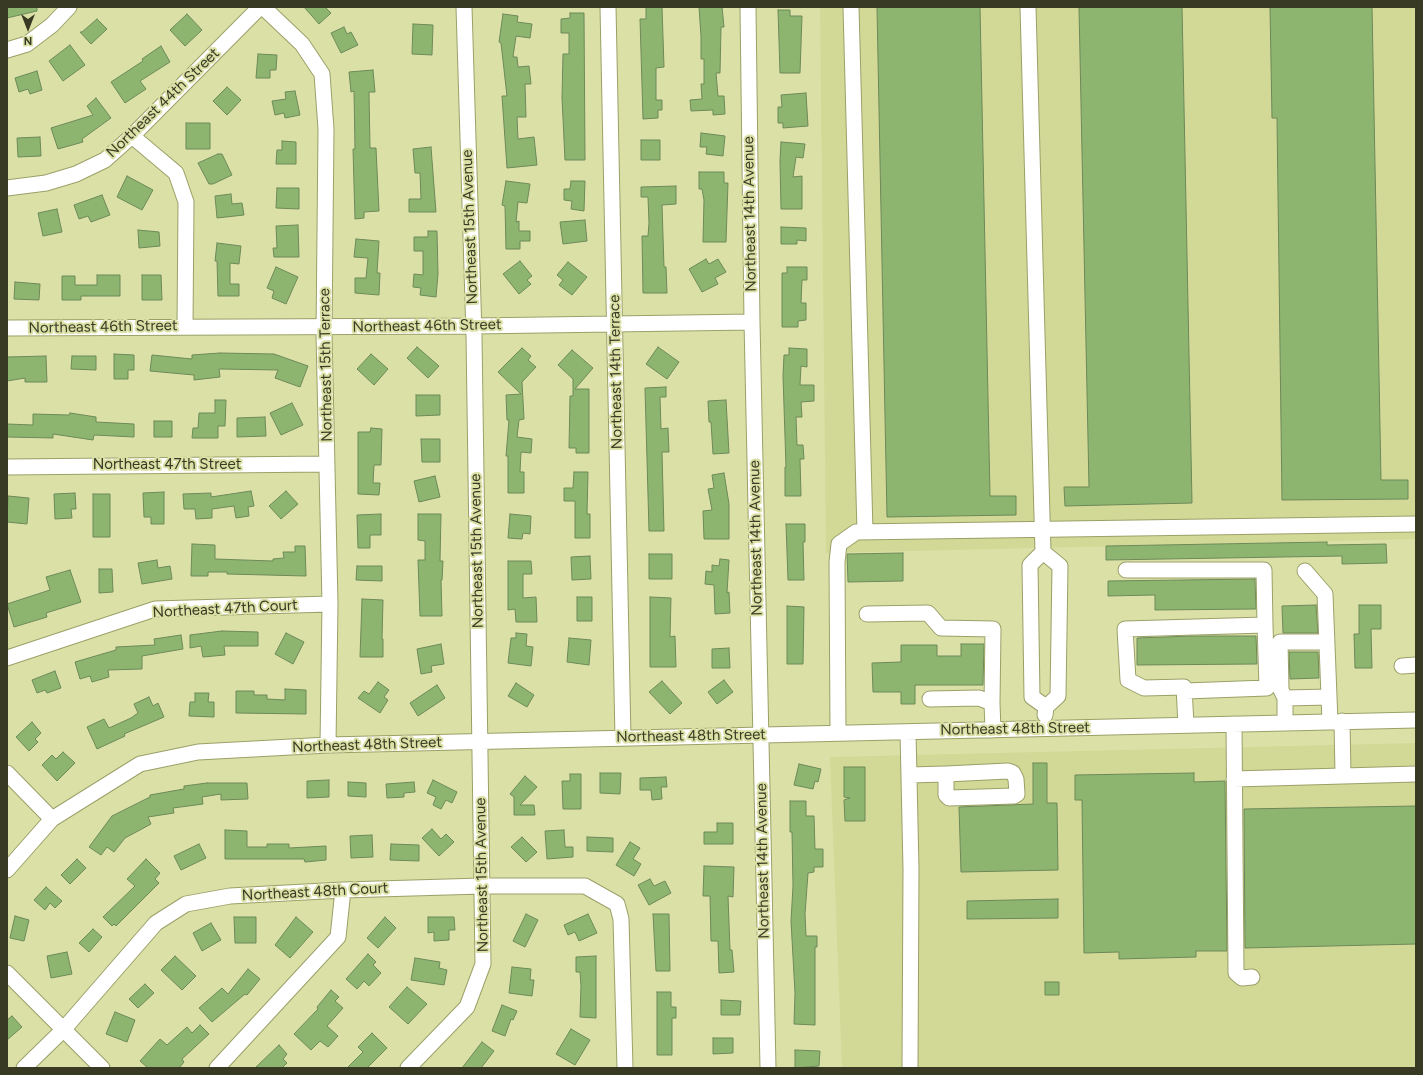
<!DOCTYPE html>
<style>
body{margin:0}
#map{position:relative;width:1423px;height:1075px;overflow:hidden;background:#dbe1a6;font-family:Figtree,sans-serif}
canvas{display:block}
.frame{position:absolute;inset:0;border:8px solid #383a23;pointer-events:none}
.north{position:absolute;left:8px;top:8px;width:40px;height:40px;-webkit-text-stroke:3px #dbe1a6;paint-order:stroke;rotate:180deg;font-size:11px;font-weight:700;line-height:16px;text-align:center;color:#383a23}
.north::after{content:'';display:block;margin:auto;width:14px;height:18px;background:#383a23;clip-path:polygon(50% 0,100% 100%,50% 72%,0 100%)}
</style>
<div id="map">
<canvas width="1423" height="1075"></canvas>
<div class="frame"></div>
<div class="north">N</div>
</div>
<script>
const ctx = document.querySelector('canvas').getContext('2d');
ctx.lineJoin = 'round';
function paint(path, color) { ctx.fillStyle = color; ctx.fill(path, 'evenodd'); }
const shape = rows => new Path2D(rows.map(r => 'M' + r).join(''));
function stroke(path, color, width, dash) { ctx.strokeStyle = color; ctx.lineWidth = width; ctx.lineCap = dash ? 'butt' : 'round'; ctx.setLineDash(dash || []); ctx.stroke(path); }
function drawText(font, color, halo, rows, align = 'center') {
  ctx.font = font + ' Figtree,sans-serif'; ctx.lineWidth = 4; ctx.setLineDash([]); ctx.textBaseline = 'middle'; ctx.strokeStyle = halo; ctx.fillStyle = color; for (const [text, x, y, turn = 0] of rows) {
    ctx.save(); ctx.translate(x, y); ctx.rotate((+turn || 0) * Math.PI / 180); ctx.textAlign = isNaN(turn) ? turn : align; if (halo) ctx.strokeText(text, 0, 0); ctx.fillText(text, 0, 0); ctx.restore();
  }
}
paint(shape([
 [820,7,1416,7,1416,539,826,553],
 [1416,743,1416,1068,842,1068,830,757]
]), '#d2d996');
const building = shape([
 [7,7,37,7,37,11,7,18,7,7],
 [304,7,325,7,331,13,319,24,304,7],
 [646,7,662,7,664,67,656,68,656,100,662,100,662,110,658,110,658,118,643,119,640,19,646,19,646,7],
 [699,7,722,7,724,27,721,27,720,73,716,73,718,96,724,96,725,114,713,115,713,110,691,111,690,100,702,99,701,84,704,84,704,59,701,59,701,36,699,7],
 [877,7,980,7,990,496,1016,496,1016,515,887,517,877,7],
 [1079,7,1182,7,1192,503,1065,506,1064,487,1089,487,1079,7],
 [1270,7,1372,7,1381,480,1408,480,1408,499,1282,500,1277,118,1272,118,1270,7],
 [778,10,790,10,790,16,802,16,800,73,780,73,778,10],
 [570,13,584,13,585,160,565,160,562,98,563,54,569,54,569,33,561,33,561,19,570,18,570,13],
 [187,14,202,30,185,46,170,30,187,14],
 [503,14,518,16,517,22,532,24,530,38,516,36,513,57,517,57,518,67,529,66,531,84,525,84,526,117,517,117,518,139,534,137,537,165,507,168,502,96,507,96,501,43,499,42,503,14],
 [97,19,107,29,91,44,80,32,82,32,97,19],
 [413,24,433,25,432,55,412,54,413,24],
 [344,27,347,34,351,32,358,45,341,53,331,33,344,27],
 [70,45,85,65,63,81,49,61,70,45],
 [161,46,170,62,140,81,146,89,125,103,111,82,143,61,142,59,161,46],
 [258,54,277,55,276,70,270,70,270,78,256,78,258,54],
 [373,70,375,92,369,92,370,148,376,148,379,211,364,212,364,218,355,219,353,149,355,149,354,91,351,92,349,72,373,70],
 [37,71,42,90,30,94,28,89,19,92,15,78,37,71],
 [227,87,241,100,227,115,213,101,227,87],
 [295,91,300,115,285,118,284,113,275,115,272,101,286,99,285,92,295,91],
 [806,93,808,126,783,128,783,123,778,123,778,107,782,107,781,95,806,93],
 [96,98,111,118,82,139,83,142,58,149,51,128,93,115,87,106,96,98],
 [186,123,210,123,210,149,186,149,186,123],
 [701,133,725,136,723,156,706,154,707,147,700,147,701,133],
 [40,137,41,156,18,157,17,138,40,137],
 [641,140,660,140,660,160,641,160,641,140],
 [282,141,296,142,296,164,276,164,277,150,282,150,282,141],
 [781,142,805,144,803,158,796,157,793,177,802,176,802,209,781,209,780,161,781,142],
 [431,147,436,212,409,212,409,199,421,199,420,173,415,173,413,149,431,147],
 [218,154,222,154,232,175,213,184,209,184,198,163,218,154],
 [699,172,724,172,724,183,728,183,726,242,703,242,704,200,702,189,699,189,699,172],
 [127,176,153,190,142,210,117,197,127,176],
 [506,181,530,184,527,203,518,202,516,222,519,221,519,231,530,231,530,241,520,241,520,249,506,249,505,206,502,205,506,181],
 [571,181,585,181,584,211,571,209,572,201,564,200,564,189,570,189,571,181],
 [676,186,676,204,662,205,664,267,666,267,667,293,643,293,642,236,648,236,649,223,648,197,641,197,641,187,676,186],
 [277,188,299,188,299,209,276,208,277,188],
 [231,194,232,204,242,203,244,215,217,218,215,196,231,194],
 [102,195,110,215,91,222,88,216,79,219,74,205,102,195],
 [57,209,62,232,43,236,38,213,57,209],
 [585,220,587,241,563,244,560,222,585,220],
 [298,225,299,257,274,257,273,248,277,248,276,226,298,225],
 [781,227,806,228,806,241,797,240,797,244,781,244,781,227],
 [138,230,159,232,160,246,139,248,138,230],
 [428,231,437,231,438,274,436,297,420,295,421,288,413,287,414,274,423,275,423,251,414,251,414,237,428,237,428,231],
 [356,239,379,241,377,273,380,273,379,295,355,293,355,278,366,278,368,258,354,257,356,239],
 [217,243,241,246,239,264,230,263,230,284,239,284,239,296,218,296,217,261,215,261,217,243],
 [706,259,709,264,718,259,726,272,715,278,718,284,702,292,689,269,706,259],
 [520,261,532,276,527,280,531,284,519,294,503,274,520,261],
 [568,262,587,277,572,295,559,285,563,280,557,275,568,262],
 [276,267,298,277,286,304,272,298,274,291,267,288,276,267],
 [787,267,807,267,807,280,802,280,801,303,806,303,806,320,798,321,798,327,782,327,782,273,787,273,787,267],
 [97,275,120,275,120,296,81,296,81,300,62,300,62,276,75,276,75,285,97,285,97,275],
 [142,275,161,275,162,300,142,300,142,275],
 [15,282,40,284,39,300,14,299,15,282],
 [417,347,439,366,428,378,407,358,417,347],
 [658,347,679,362,667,379,646,364,658,347],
 [522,348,531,356,528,360,536,367,522,382,524,419,519,420,517,437,532,439,531,453,521,452,520,472,524,472,524,493,508,493,508,456,506,456,509,420,507,420,506,395,521,394,498,372,522,348],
 [789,348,807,349,807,367,801,366,800,385,814,385,814,401,801,402,802,417,796,417,797,445,803,445,804,459,800,459,801,496,785,496,785,467,786,467,783,376,784,355,789,355,789,348],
 [572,350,593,368,575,389,589,389,589,453,576,453,576,448,569,448,570,396,573,396,573,379,558,365,572,350],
 [220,353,274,354,308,366,300,387,275,378,278,370,219,369,220,377,194,380,194,375,150,371,152,355,192,359,192,355,220,353],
 [114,354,134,355,134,370,128,370,128,379,114,379,114,354],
 [371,354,388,369,374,385,357,369,371,354],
 [46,356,47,382,25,382,25,378,7,381,7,357,46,356],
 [72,356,96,356,96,370,71,369,72,356],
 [666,387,666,397,660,397,661,429,668,428,669,452,662,452,664,531,649,531,645,388,666,387],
 [416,395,440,395,440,415,416,416,416,395],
 [215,400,226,400,225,426,218,426,218,438,192,438,193,428,198,428,199,413,215,413,215,400],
 [726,400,729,453,713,454,711,422,709,422,708,401,726,400],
 [292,403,303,425,281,435,270,413,292,403],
 [70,413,96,417,96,422,134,424,134,437,94,435,93,440,53,434,53,438,7,437,7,424,33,425,33,414,69,415,70,413],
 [265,417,266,436,237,437,237,418,265,417],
 [154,421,172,421,172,437,154,437,154,421],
 [371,428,382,429,381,465,374,465,373,483,380,483,379,495,358,494,358,432,370,432,371,428],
 [421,439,440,439,440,462,422,462,421,439],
 [574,472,588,472,587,514,590,514,590,538,575,538,575,501,564,501,564,488,573,488,574,472],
 [724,473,729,504,729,539,704,539,703,511,712,510,708,489,714,488,712,475,724,473],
 [435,476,440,497,419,502,414,481,435,476],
 [251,491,254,506,248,507,249,516,236,518,234,506,212,509,212,518,196,519,195,509,184,509,183,494,211,493,211,497,251,491],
 [286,491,298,504,281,519,269,506,286,491],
 [164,492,164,524,151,524,151,517,144,517,143,493,164,492],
 [75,493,76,509,71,509,72,518,55,519,54,494,75,493],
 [93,494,110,494,110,537,93,537,93,494],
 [8,496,29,498,27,524,7,522,8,496],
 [381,514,381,535,370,535,370,548,358,548,357,515,381,514],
 [418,514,441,514,440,561,443,561,442,580,441,580,442,616,420,616,418,560,425,560,425,541,418,540,418,514],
 [510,514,531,516,530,534,523,533,522,539,508,538,510,514],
 [786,524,805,524,805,542,803,542,804,580,788,580,786,524],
 [1327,542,1327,545,1386,544,1387,563,1342,564,1342,556,1106,560,1106,546,1327,542],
 [192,544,215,545,215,559,273,561,273,559,284,558,283,552,295,552,295,546,305,546,306,576,227,574,227,572,208,572,208,576,191,576,192,544],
 [903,553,903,581,848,582,847,554,903,553],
 [649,554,672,554,672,579,649,579,649,554],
 [590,556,591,579,572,580,571,557,590,556],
 [720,559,729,560,727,593,729,592,730,613,715,614,714,585,705,584,706,571,712,572,712,565,719,566,720,559],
 [157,560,158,568,170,566,172,579,142,584,138,563,157,560],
 [508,561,531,561,532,574,523,574,523,598,536,597,537,622,516,622,515,609,508,610,508,561],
 [357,566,382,566,382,581,356,580,357,566],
 [99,569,112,569,113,592,99,593,99,569],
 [70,570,81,602,46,613,47,617,14,627,7,604,50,590,46,577,70,570],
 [1255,579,1256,609,1155,610,1155,595,1108,596,1108,581,1255,579],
 [577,597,592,597,592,621,577,621,577,597],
 [650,597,671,598,670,637,675,636,676,667,650,667,650,597],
 [362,599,383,600,382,639,383,639,383,657,360,657,362,599],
 [1316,605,1318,633,1283,633,1282,606,1316,605],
 [1359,605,1381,605,1381,629,1371,629,1372,668,1355,668,1354,634,1359,634,1359,605],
 [787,606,804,607,803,664,787,664,787,606],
 [222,631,258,632,258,646,224,646,225,655,203,657,201,646,190,648,190,635,222,631],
 [286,633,304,642,293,664,275,654,286,633],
 [516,633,527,634,526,646,533,647,531,666,508,663,511,638,516,638,516,633],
 [181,635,183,649,142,656,142,669,108,670,109,677,92,682,90,676,80,679,75,662,116,650,116,647,155,645,154,639,181,635],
 [1191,636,1256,636,1257,664,1137,665,1137,638,1191,636],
 [569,638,591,640,589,665,567,662,569,638],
 [441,644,444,664,431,666,432,672,421,674,417,649,441,644],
 [961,644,984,644,983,685,915,685,915,704,901,704,901,692,873,692,872,663,901,662,901,645,937,645,937,656,961,656,961,644],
 [729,648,730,668,712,668,712,649,729,648],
 [1289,652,1318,652,1319,678,1290,679,1289,652],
 [55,671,61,688,47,693,45,690,37,693,32,680,55,671],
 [724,680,733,692,717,704,708,692,724,680],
 [662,681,682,703,670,714,649,692,662,681],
 [378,682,389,690,384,697,388,700,380,713,358,698,364,691,369,694,378,682],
 [516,683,534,695,527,707,508,696,516,683],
 [437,685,445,698,418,716,410,703,437,685],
 [285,689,306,690,306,714,236,713,236,691,254,691,254,695,267,695,267,699,285,700,285,689],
 [195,693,209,693,208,702,214,702,214,717,189,716,190,702,195,702,195,693],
 [149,697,153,706,158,703,164,717,124,734,125,736,97,749,87,727,104,719,109,728,131,718,138,713,134,704,149,697],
 [32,722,41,733,35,739,38,742,29,751,16,737,32,722],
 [63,752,75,763,57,781,42,765,52,755,56,759,63,752],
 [1033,763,1047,763,1047,803,1057,803,1058,870,961,872,959,807,1033,804,1033,763],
 [799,764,821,769,818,782,815,781,813,789,794,785,799,764],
 [844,767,865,767,865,821,845,821,844,800,850,798,844,797,844,767],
 [600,773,621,773,620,794,600,793,600,773],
 [1194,773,1194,782,1225,781,1227,951,1196,951,1196,957,1119,959,1119,952,1084,953,1082,800,1075,800,1075,775,1194,773],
 [570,774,581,774,581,809,563,809,562,781,570,781,570,774],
 [525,776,537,787,520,805,534,805,535,815,514,815,514,797,510,794,525,776],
 [666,777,667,787,661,787,662,799,652,800,651,790,640,790,640,778,666,777],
 [329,780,329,797,307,798,307,781,329,780],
 [433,780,457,792,452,803,446,800,441,809,433,805,436,797,427,793,433,780],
 [348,782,366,783,366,797,348,796,348,782],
 [414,782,415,792,404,793,404,797,387,798,386,784,414,782],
 [207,783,247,783,248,799,221,800,221,794,202,797,203,804,173,808,174,813,148,817,151,824,125,838,114,852,107,847,101,855,89,847,112,816,150,797,150,795,184,789,184,786,207,783],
 [790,801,806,801,806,816,814,816,815,849,823,849,823,867,814,867,814,872,808,873,805,914,806,936,817,936,817,947,815,947,815,1025,794,1024,795,993,791,921,793,886,792,832,790,832,790,801],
 [1416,806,1416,944,1245,948,1244,809,1416,806],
 [717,823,733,823,733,844,704,844,704,832,717,832,717,823],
 [432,829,441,839,446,834,454,842,439,856,422,838,432,829],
 [225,830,247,831,247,847,267,847,267,844,289,844,289,848,326,846,326,860,305,862,304,859,225,859,225,830],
 [564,830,565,847,573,847,573,857,547,859,545,831,564,830],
 [372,835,373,857,351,858,350,836,372,835],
 [522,837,537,852,526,862,511,847,522,837],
 [587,837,613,838,613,852,587,851,587,837],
 [630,842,640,848,633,859,641,864,634,876,616,865,630,842],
 [199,844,206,858,181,870,174,856,199,844],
 [391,844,419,845,419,861,390,860,391,844],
 [77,859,86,868,70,884,61,875,77,859],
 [146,859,160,873,155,879,159,883,116,926,114,924,112,926,103,917,135,886,127,879,146,859],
 [704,866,734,867,733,897,728,896,730,950,732,950,734,972,719,973,718,941,711,941,710,896,703,896,704,866],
 [650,879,654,886,665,881,671,893,649,905,638,885,650,879],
 [46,887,62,901,55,908,50,903,45,910,34,900,46,887],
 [1058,899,1058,918,967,919,967,901,1058,899],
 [526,914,538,920,525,947,513,941,526,914],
 [588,914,597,933,579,941,575,932,568,935,564,925,588,914],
 [653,914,669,914,670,971,656,971,653,914],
 [15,916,29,920,24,941,10,938,15,916],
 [234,917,256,917,256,943,235,943,234,917],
 [296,917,313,932,290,958,275,945,296,917],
 [385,917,396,928,378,948,367,938,385,917],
 [428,917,454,917,455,930,449,930,449,940,434,941,434,932,428,933,428,917],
 [211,923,221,940,202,951,193,933,211,923],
 [93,929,102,937,89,952,79,943,93,929],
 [67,952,72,974,51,978,47,956,67,952],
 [368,954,376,962,373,965,381,973,369,986,364,981,357,989,346,979,368,954],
 [175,956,196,976,182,990,161,970,175,956],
 [596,956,596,1018,580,1017,581,986,580,972,576,972,576,957,596,956],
 [415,958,440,962,439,968,447,970,444,985,411,980,415,958],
 [512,967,531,969,530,980,534,980,532,996,509,993,512,967],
 [248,969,260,979,247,995,245,994,212,1022,199,1008,222,988,228,994,248,969],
 [1045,982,1059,982,1059,995,1045,995,1045,982],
 [145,984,154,993,138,1008,129,999,145,984],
 [407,987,427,1004,408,1024,389,1007,407,987],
 [331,990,339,997,335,1001,343,1008,327,1026,338,1036,328,1047,320,1041,311,1050,294,1034,318,1009,317,1007,331,990],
 [657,992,671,992,671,1007,676,1007,676,1018,672,1018,672,1055,657,1055,657,992],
 [721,1000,741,1001,740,1015,721,1015,721,1000],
 [502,1005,517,1011,513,1020,511,1019,505,1036,492,1031,502,1005],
 [115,1012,135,1020,127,1042,106,1034,115,1012],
 [12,1016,22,1027,7,1040,7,1020,12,1016],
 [200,1025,209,1034,182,1059,184,1062,179,1068,148,1068,140,1061,160,1039,167,1045,187,1027,192,1033,200,1025],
 [571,1029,590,1040,575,1065,556,1054,571,1029],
 [372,1033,387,1048,367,1068,347,1068,363,1052,358,1047,372,1033],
 [713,1038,733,1038,733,1053,713,1054,713,1038],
 [482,1042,494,1051,481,1068,462,1068,482,1042],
 [279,1045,287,1054,283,1059,287,1063,282,1068,255,1068,279,1045],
 [795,1050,820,1051,819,1066,795,1068,795,1050]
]);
paint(building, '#8db570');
stroke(building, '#6d8959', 1);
const minor = shape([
 [263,7,302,44,322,74,326,129,324,334,330,604,328,745],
 [608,7,623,738],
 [748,7,752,322,768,1068],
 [851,7,865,532],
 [1028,7,1043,552,1030,565,1032,697,1046,707],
 [7,50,27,44,52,25,69,7],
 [132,136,176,173,186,202,185,327],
 [7,188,46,183,76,174,105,160,132,136,260,7],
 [7,328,473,326,752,322],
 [7,467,327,464],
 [1043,552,1060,566,1058,696,1046,707,1045,715],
 [1126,570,1264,570,1265,625,1125,629,1128,680,1144,688,1184,687,1186,725],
 [1305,571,1325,594,1330,722],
 [867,614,928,613,941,628,993,629,992,703],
 [7,658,155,609,330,604],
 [1402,666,1416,665],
 [1185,691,1267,688,1265,625],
 [1285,698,1281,690,1280,642,1327,642],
 [930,699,979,698,992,703,993,730],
 [1342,721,1343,776],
 [1285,723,1285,698,1329,697],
 [1234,724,1236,973,1242,978,1252,977],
 [908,732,911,869,910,1068],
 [838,733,837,562,839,544,856,532,1416,524],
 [7,773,52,819],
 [909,775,946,774,1008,771,1013,773,1016,779,1017,794,1014,796,949,798,946,795,946,774],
 [1234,779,1416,774],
 [7,870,52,819,140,764,198,752,328,745,1416,720],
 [7,973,102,1068],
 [24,1068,63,1030,156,923,186,904,230,896,343,890,482,886,585,886,617,904,621,919,625,1068],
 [217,1068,338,937,343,890],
 [408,1068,467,1007,483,964,474,335,464,7]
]);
stroke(minor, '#9ba068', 17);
stroke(minor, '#fff', 15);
drawText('15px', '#383a23', '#dbe1a6', [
 ["Northeast 44th Street",163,103,-44],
 ["Northeast 14th Avenue",750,214,-91],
 ["Northeast 15th Avenue",470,227,-92],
 ["Northeast 46th Street",427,326,-1],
 ["Northeast 46th Street",103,327,-1],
 ["Northeast 15th Terrace",326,365,-91],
 ["Northeast 14th Terrace",616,372,-91],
 ["Northeast 47th Street",167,465],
 ["Northeast 14th Avenue",756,538,-91],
 ["Northeast 15th Avenue",477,551,-91],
 ["Northeast 47th Court",225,609,-3],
 ["Northeast 48th Street",1015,729,-1],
 ["Northeast 48th Street",691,736,-1],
 ["Northeast 48th Street",367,745,-2],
 ["Northeast 14th Avenue",763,861,-91],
 ["Northeast 15th Avenue",482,875,-91],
 ["Northeast 48th Court",315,892,-3]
]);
</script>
